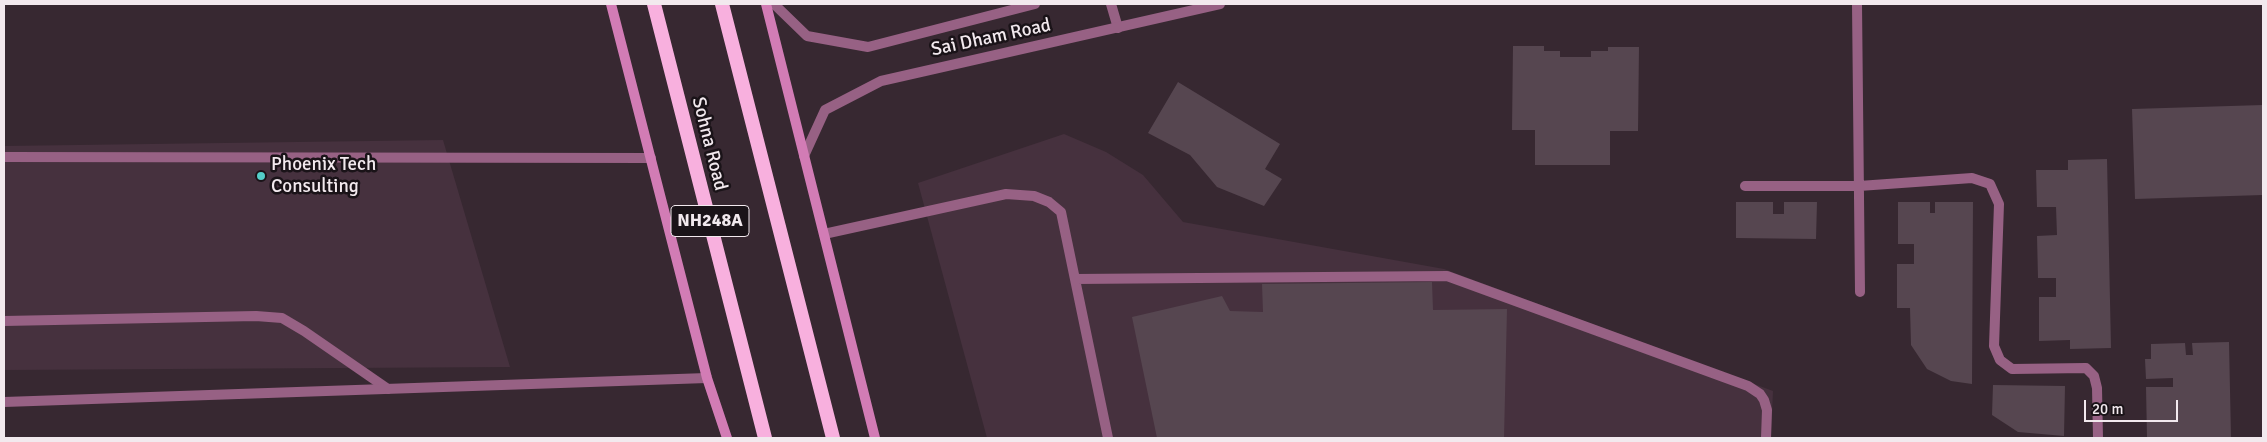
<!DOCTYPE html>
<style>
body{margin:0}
#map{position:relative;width:2267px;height:442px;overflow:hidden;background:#372831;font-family:Signika,sans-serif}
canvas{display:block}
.frame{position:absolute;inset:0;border:5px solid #f2e9ee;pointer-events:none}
.scale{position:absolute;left:2084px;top:400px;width:94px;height:22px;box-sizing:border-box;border:2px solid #f2e9ee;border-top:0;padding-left:6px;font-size:15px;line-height:18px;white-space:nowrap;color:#f2e9ee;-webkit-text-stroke:4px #1a1318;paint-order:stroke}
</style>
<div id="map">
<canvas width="2267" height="442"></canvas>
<div class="frame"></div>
<div class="scale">20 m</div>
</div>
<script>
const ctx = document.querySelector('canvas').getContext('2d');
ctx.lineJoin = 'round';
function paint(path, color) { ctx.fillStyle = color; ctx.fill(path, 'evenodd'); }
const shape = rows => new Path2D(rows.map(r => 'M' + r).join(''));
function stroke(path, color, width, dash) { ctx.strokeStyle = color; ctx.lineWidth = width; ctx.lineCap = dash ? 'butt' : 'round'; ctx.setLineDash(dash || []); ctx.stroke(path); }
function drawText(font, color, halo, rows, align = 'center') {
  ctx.font = font + ' Signika,sans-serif'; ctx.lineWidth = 5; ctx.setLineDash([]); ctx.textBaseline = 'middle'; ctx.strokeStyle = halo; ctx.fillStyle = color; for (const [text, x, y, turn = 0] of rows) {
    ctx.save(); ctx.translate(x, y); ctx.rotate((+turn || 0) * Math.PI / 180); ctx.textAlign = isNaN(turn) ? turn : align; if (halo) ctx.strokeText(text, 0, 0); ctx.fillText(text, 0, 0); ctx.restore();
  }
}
paint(shape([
 [1064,134,1106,152,1143,175,1183,222,1444,269,1773,391,1771,438,987,438,918,183],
 [443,140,510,367,4,370,4,146]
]), '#46313e');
paint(shape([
 [1513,46,1544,46,1544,51,1560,51,1560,57,1591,57,1591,51,1608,51,1608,47,1639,47,1638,131,1610,131,1610,165,1535,165,1535,130,1512,130],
 [1178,82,1280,144,1265,169,1282,179,1264,206,1217,187,1190,155,1148,133],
 [2263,105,2263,195,2135,199,2132,109],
 [2107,159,2111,348,2070,349,2070,340,2039,341,2039,297,2056,297,2056,278,2038,278,2037,236,2057,235,2056,207,2037,207,2036,170,2068,170,2068,160],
 [1736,202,1773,202,1773,214,1784,214,1784,202,1817,202,1816,239,1736,238],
 [1898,202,1930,202,1930,213,1935,213,1935,202,1973,202,1972,384,1951,381,1927,369,1911,345,1910,308,1897,308,1897,264,1914,264,1914,244,1898,244],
 [1432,282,1433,310,1507,309,1504,438,1157,438,1132,317,1222,296,1230,311,1263,312,1262,284],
 [2229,342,2231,438,2147,438,2146,387,2173,387,2173,378,2146,379,2145,359,2151,359,2151,344,2185,343,2186,355,2193,355,2192,343],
 [1993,385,2065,386,2064,436,2018,432,1992,415]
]), '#564650');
stroke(shape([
 [1857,4,1860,292],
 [4,157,651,158],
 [1745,186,1859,186,1972,178,1990,184,1999,204,1994,346,2000,360,2012,369,2086,368,2094,376,2097,388,2098,438],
 [824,234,1006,194,1034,196,1049,202,1061,212,1108,438],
 [1075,279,1447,276,1748,386,1760,394,1764,400,1767,410,1766,438],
 [4,321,256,316,282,318,304,331,388,389]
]), '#976184', 10);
stroke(shape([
 [1111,4,1118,28],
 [4,402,707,378]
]), '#976184', 10);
stroke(shape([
 [774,4,807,36,868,47,1035,4],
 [804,156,825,110,881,81,1220,4]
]), '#976184', 10);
stroke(shape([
 [611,4,707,378,727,438],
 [766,4,875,438]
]), '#d27cb5', 10);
stroke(shape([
 [654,4,765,438],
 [722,4,833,438]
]), '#f8b0de', 14);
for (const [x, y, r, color] of [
 [261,176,5,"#54cdc8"]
]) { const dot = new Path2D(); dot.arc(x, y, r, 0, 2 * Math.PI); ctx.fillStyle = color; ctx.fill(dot); stroke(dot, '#1a1318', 2); }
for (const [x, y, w] of [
 [710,221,78]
]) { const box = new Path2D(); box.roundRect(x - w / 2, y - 15.5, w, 31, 4); ctx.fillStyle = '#1a1318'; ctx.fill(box); stroke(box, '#f2e9ee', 1); }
drawText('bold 18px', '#f2e9ee', null, [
 ["NH248A",710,221]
]);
drawText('19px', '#f2e9ee', '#1a1318', [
 ["Sai Dham Road",991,38,-12],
 ["Sohna Road",709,144,76]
]);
drawText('19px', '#f2e9ee', '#1a1318', [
 ["Phoenix Tech",271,165],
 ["Consulting",271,187]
], 'left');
</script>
